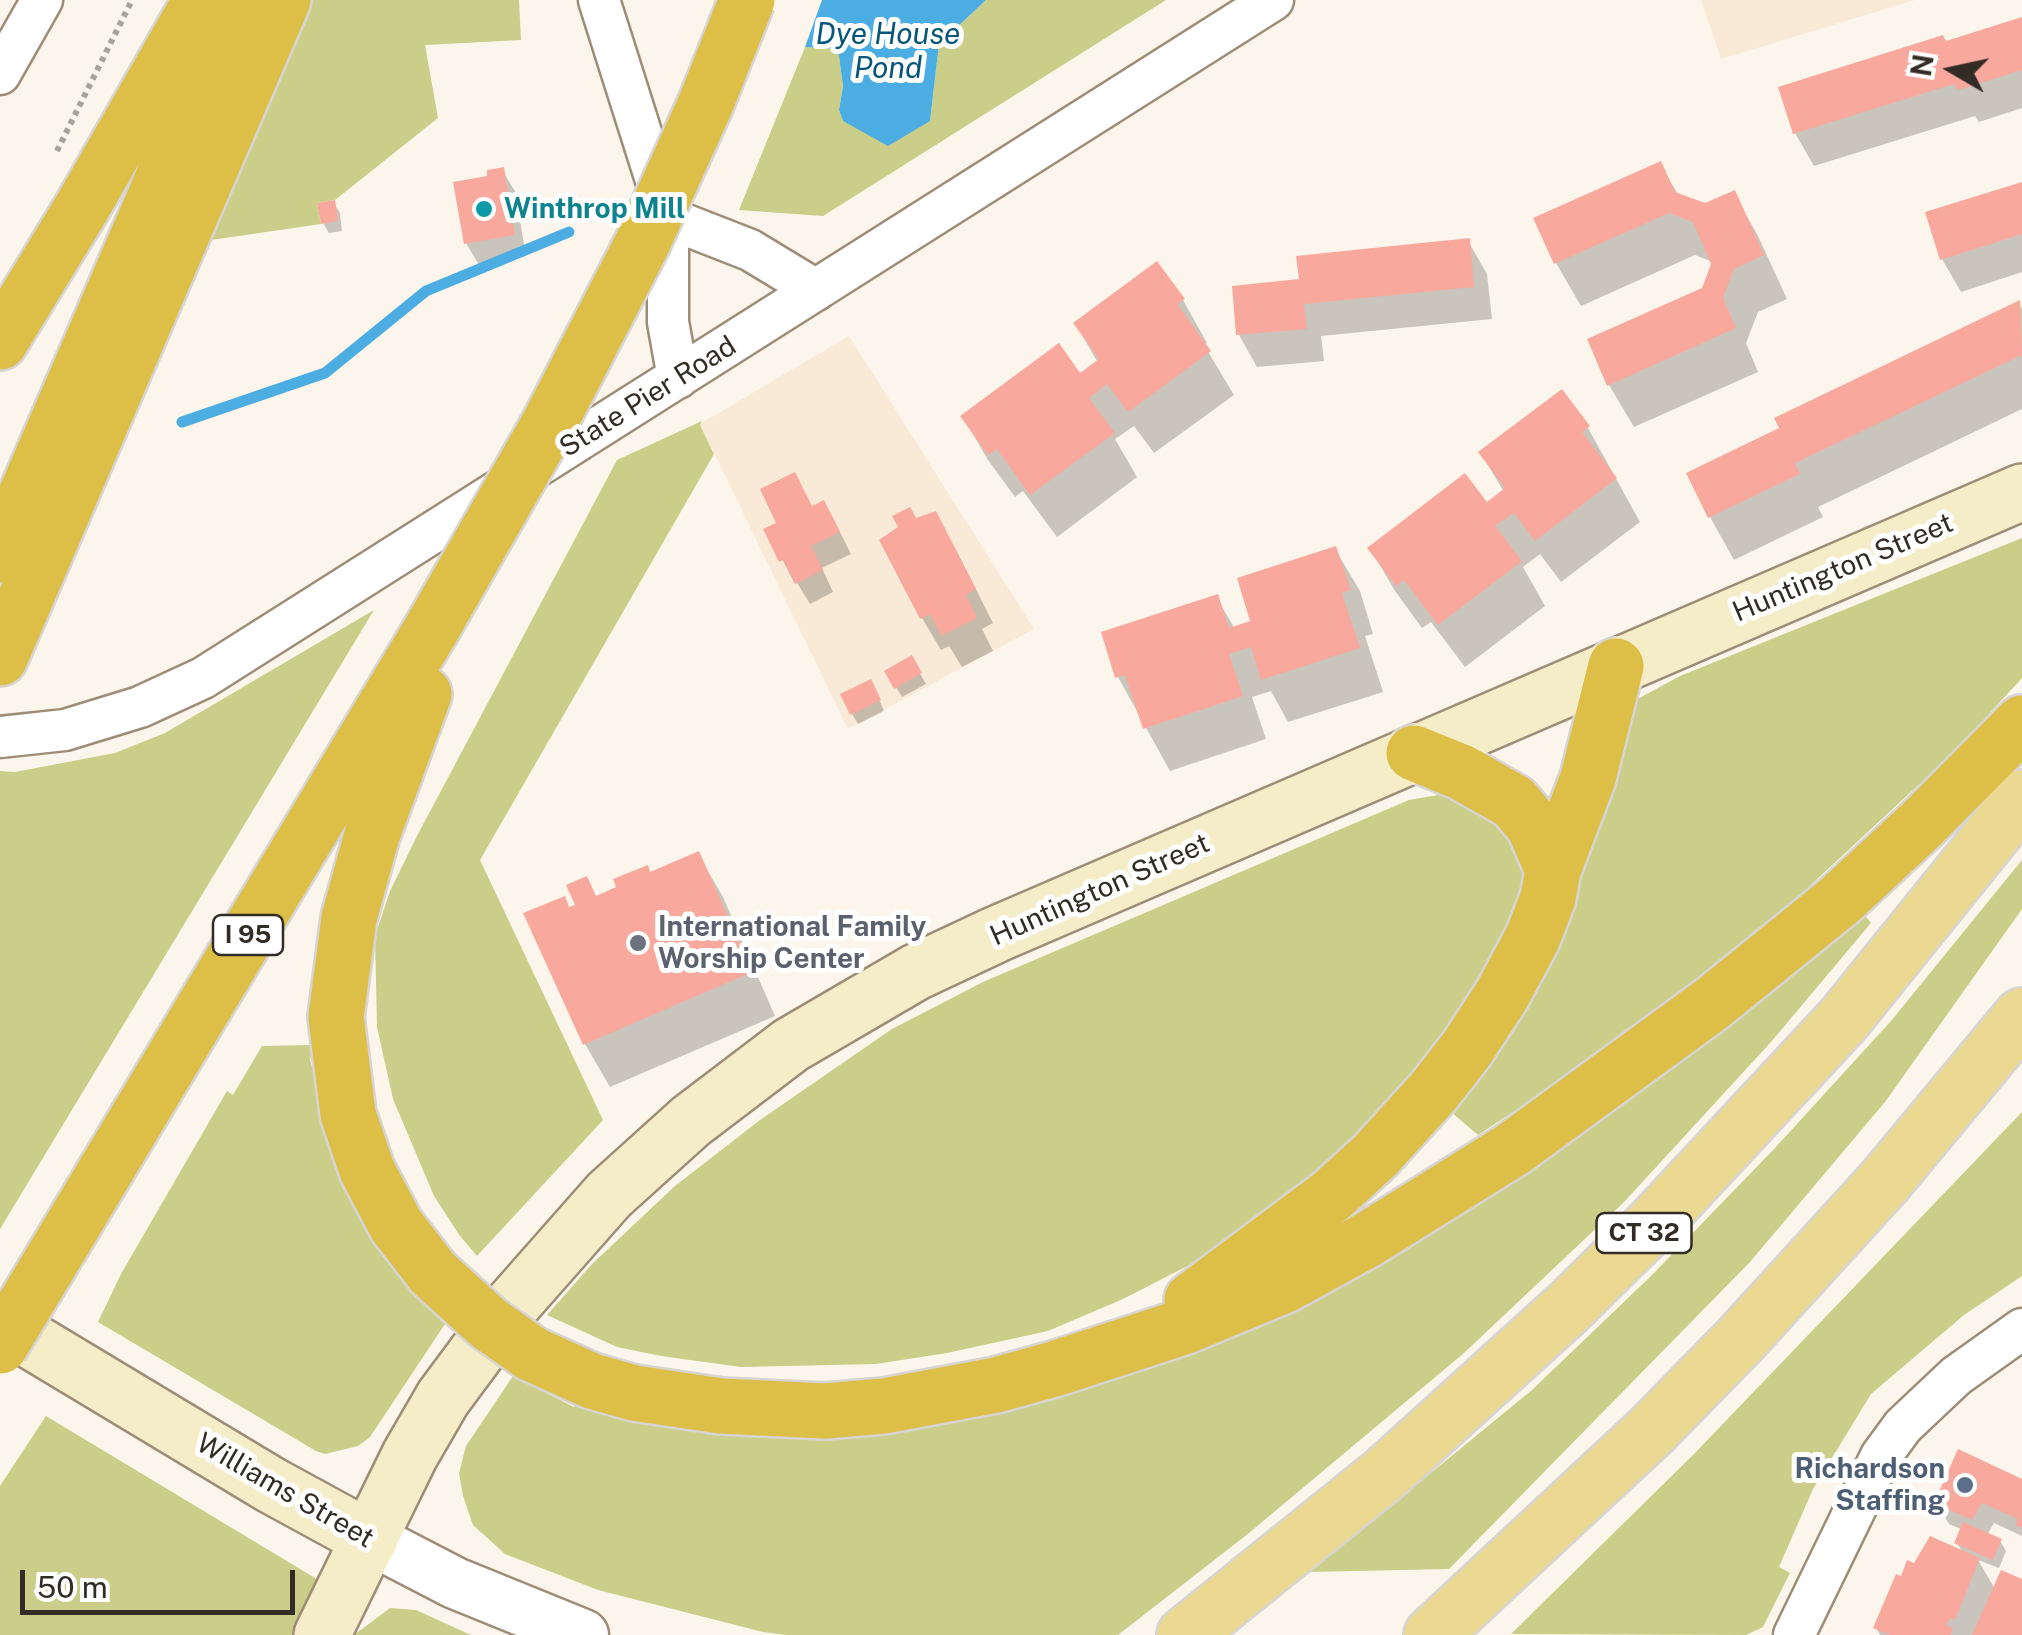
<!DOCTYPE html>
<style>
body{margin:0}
#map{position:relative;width:2022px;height:1635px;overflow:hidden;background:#fcf5eb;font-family:"Public Sans",sans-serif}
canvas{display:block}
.north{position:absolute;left:1902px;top:20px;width:100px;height:100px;-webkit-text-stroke:8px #fff;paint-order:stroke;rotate:279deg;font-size:28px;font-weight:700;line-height:40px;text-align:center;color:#332c24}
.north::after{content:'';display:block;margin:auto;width:35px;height:45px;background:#332c24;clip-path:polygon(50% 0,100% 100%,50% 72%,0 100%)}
.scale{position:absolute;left:20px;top:1570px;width:275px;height:45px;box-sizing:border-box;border:5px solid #332c24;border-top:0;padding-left:12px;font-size:30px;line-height:35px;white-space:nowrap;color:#332c24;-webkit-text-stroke:8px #fff;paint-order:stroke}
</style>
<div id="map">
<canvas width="2022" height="1635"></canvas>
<div class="north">N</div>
<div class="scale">50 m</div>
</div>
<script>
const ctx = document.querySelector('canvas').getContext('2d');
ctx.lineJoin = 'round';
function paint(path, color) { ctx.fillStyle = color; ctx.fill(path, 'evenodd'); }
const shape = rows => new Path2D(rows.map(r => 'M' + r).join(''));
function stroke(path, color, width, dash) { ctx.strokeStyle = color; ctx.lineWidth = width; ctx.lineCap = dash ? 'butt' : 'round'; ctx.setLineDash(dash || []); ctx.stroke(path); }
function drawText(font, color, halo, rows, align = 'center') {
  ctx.font = font + ' "Public Sans",sans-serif'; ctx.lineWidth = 10; ctx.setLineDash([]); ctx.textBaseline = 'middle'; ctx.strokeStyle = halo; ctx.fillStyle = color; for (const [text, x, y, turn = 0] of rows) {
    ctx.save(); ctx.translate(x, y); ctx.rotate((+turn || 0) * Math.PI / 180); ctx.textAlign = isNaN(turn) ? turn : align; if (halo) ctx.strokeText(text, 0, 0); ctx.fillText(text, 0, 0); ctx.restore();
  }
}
paint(shape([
 [1701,0,1915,0,1721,59],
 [849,336,1034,629,848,729,700,424]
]), '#f8ead6');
paint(shape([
 [310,0,519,0,521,40,425,45,438,118,335,200,317,203,321,224,211,240],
 [986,0,1166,0,823,216,739,210,805,47,838,49,843,86,839,110,843,121,856,127,930,121,939,44],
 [702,421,700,425,714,454,480,860,603,1120,477,1256,460,1236,434,1196,393,1099,377,1027,375,936,390,891,418,834,617,460],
 [2022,538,2022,678,1954,752,1800,895,1651,1015,1570,1074,1478,1135,1444,1106,1634,701,1680,676],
 [374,610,0,1229,0,771,15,772,115,753,165,733],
 [1455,792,1487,802,1527,858,1526,891,1478,991,1429,1055,1357,1141,1271,1213,1211,1254,1123,1299,1048,1331,947,1353,876,1364,741,1367,661,1356,617,1347,547,1315,592,1264,675,1186,760,1120,892,1029,983,982,1409,800],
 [2022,860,2022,909,1885,1102,1750,1262,1449,1569,1310,1572,1532,1390,1652,1275,1775,1148,1891,1021],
 [1862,912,1871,923,1771,1042,1624,1202,1464,1353,1249,1533,1118,1635,786,1635,763,1632,598,1590,505,1554,473,1525,463,1496,459,1473,466,1446,513,1376,574,1407,580,1399,738,1434,836,1438,909,1431,1021,1407,1123,1377,1178,1354],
 [313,1045,310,1060,340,1160,418,1296,445,1324,370,1437,358,1446,325,1454,316,1451,98,1322,121,1274,227,1091,233,1095,262,1046],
 [2022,1112,2022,1276,1964,1315,1871,1394,1813,1489,1779,1567,1790,1573,1763,1627,1746,1635,1511,1634,1694,1454],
 [46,1416,325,1584,295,1635,0,1635,0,1486],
 [390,1608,416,1610,471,1635,354,1635]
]), '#cace88');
paint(shape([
 [822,0,986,0,939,44,930,121,888,146,843,121,839,110,843,86,838,49,805,47]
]), '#4cade3');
paint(shape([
 [2022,20,2022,108,1979,122,1975,116,1814,166,1795,133,1782,88],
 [1660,164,1679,196,1705,206,1734,193,1758,236,1787,299,1758,312,1746,343,1758,372,1634,427,1609,385,1704,290,1713,262,1695,255,1581,306,1556,263],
 [502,170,515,191,526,256,479,265,466,243,490,178],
 [2022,184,2022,272,1961,292,1942,259],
 [334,203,340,213,342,231,329,233,323,223],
 [1468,241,1487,274,1492,319,1321,336,1324,361,1257,367,1239,335,1302,281],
 [1183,300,1207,343,1204,345,1234,395,1154,453,1134,426,1115,439,1137,477,1057,537,1023,491,1015,497,988,460,963,417,1080,376,1098,363,1076,324],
 [2019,303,2022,309,2022,409,1818,507,1823,517,1734,560,1710,517,1782,430],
 [1561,392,1588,428,1640,522,1561,582,1540,554,1523,567,1545,606,1465,667,1431,622,1422,628,1395,591,1370,548,1486,506,1504,492,1481,453],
 [812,509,836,524,851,554,822,568,833,592,810,604,796,581,794,582,767,530],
 [915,521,954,546,993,623,982,629,993,651,962,667,949,646,941,650,922,618],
 [1335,549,1360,591,1373,634,1365,636,1383,692,1288,722,1271,691,1252,697,1266,739,1170,771,1118,677,1104,633,1216,597,1235,629,1254,622],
 [911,658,926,684,902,697,887,672],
 [876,692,884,711,858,724,852,714],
 [698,854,723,897,775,1016,610,1087,585,1044,527,915,578,907,586,879,597,898],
 [2022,1482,2022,1536,1994,1523,1987,1535,2000,1541,2006,1551,1999,1568,1978,1560,1995,1589,2022,1582,2022,1635,1880,1635,1876,1627,1902,1579,1915,1566,1963,1553,1957,1543,1963,1530,1949,1524,1936,1502]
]), '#0003');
stroke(shape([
 [182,422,325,373,426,291,569,232]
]), '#4cade3', 11);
paint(shape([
 [2022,17,2022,70,1958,90,1954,84,1793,134,1778,87,1943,35,1946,41],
 [1661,161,1675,192,1705,203,1735,190,1764,255,1734,269,1723,298,1736,328,1607,386,1587,339,1702,288,1711,264,1693,222,1669,213,1554,264,1533,218],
 [504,167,515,235,464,244,453,182,487,176,487,170],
 [2022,182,2022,234,1940,260,1925,212],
 [335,200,338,221,321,224,317,203],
 [1470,238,1474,287,1304,304,1307,329,1236,335,1232,286,1299,279,1296,256],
 [1157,261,1185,299,1177,304,1211,351,1128,412,1107,384,1089,398,1115,433,1030,495,997,449,988,455,960,416,1059,343,1080,373,1099,359,1073,323],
 [2020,300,2022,355,1795,463,1800,474,1708,518,1686,473,1779,428,1774,418],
 [1562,389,1590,426,1582,432,1617,478,1535,541,1514,513,1495,526,1522,561,1438,625,1404,580,1396,586,1367,548,1465,473,1487,502,1505,488,1478,452],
 [795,472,812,506,824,500,840,532,811,546,823,570,795,584,783,560,779,562,763,529,776,523,760,489],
 [910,507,916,518,936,511,976,589,966,595,977,618,941,636,930,614,920,619,879,540,898,527,892,516],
 [1336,546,1351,590,1342,593,1360,648,1261,680,1251,647,1229,654,1243,696,1143,729,1125,675,1115,678,1101,632,1218,594,1229,628,1250,621,1237,578],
 [912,655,922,673,894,689,884,671],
 [871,679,881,700,850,715,840,694],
 [699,851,752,972,583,1045,523,913,565,896,569,907,575,905,566,885,587,876,596,896,616,887,613,879,648,865,650,872],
 [1958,1449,2022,1479,2022,1528,2015,1525,2018,1519,1982,1503,1972,1520,1934,1503],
 [1963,1522,2002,1539,1993,1560,1954,1543],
 [1930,1536,1980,1558,1955,1620,1950,1618,1946,1625,1953,1628,1951,1635,1890,1635,1873,1628,1896,1574,1901,1576,1907,1560,1914,1563],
 [2001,1570,2022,1579,2022,1635,1972,1635]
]), '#f8a89d');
const minor = shape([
 [599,0,668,218,668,322,678,378],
 [0,74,42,0],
 [668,218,750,250,816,290],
 [0,737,65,730,140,707,203,678,1273,0],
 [1794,1635,1881,1456,1903,1426,1956,1376,2022,1329]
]);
const tertiary = shape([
 [370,1539,455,1583,583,1635]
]);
const secondary = shape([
 [0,1322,271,1485,370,1539],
 [322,1635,410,1455,443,1398,512,1305,609,1195,691,1121,791,1045,916,972,997,934,2022,492]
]);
const primary = shape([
 [1185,1635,1386,1473,1570,1306,1654,1223,1843,1020,2022,798],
 [1432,1635,1652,1430,1741,1339,1885,1181,2022,1016]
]);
const motorway = shape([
 [0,342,84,204,201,0],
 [0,555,156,195,235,0],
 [0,658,283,0],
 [424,694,372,835,349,918,336,1017,348,1114,367,1170,396,1225,433,1273],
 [1414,753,1461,772,1514,802,1534,826,1553,870],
 [64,1240,431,630],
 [1192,1300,1331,1196,1375,1156,1434,1091,1466,1050,1502,995,1533,937,1548,898,1553,870,1588,778,1616,666],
 [592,1381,634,1393,721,1406,825,1411,884,1406,996,1385,1054,1369,1183,1327,1285,1285,1367,1240,1513,1149,1713,1003,1840,900,1923,823,2022,723]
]);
stroke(minor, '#9d8c76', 45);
stroke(tertiary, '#9d8c76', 55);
stroke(secondary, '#9d8c76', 60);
stroke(primary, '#d6d5d3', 60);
stroke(motorway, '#d6d5d3', 60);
stroke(shape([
 [57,151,132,0]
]), '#a9a299', 6, [5, 5]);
stroke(minor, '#fff', 40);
stroke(tertiary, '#fff', 50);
stroke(secondary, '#f5ecc8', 55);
stroke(primary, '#ebd891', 55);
stroke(motorway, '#ddbe47', 55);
const motorwayBridge = shape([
 [431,630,548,426,642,244,706,103,747,0],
 [433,1273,488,1323,532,1354,592,1381],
 [0,1346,64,1240]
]);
stroke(motorwayBridge, '#d6d5d3', 60, []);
stroke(motorwayBridge, '#ddbe47', 55);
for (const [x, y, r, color] of [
 [484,209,10,"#0f9aa8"],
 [638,943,10,"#6b7280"],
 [1965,1485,10,"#5c6f8a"]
]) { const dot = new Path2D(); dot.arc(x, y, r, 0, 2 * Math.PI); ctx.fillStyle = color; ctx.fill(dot); stroke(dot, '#fff', 4); }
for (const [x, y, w] of [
 [248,935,70],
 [1644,1233,95]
]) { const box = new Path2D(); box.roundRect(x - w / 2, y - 20, w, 40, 8); ctx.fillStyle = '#fff'; ctx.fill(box); stroke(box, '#332c24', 2.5); }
drawText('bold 25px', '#332c24', null, [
 ["I 95",248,935],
 ["CT 32",1644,1233]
]);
drawText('bold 28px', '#0d838f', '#fff', [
 ["Winthrop Mill",504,209]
], 'left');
drawText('28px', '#332c24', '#fff', [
 ["State Pier Road",648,397,-32],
 ["Huntington Street",1843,568,-23],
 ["Huntington Street",1100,890,-24],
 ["Williams Street",285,1491,30]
]);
drawText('bold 28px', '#5b616d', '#fff', [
 ["International Family",658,927],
 ["Worship Center",658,959]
], 'left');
drawText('bold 28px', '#4e5e75', '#fff', [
 ["Richardson",1945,1469],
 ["Staffing",1945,1501]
], 'right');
drawText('italic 30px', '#07567a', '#fff', [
 ["Dye House",888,35],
 ["Pond",888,69]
]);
</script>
